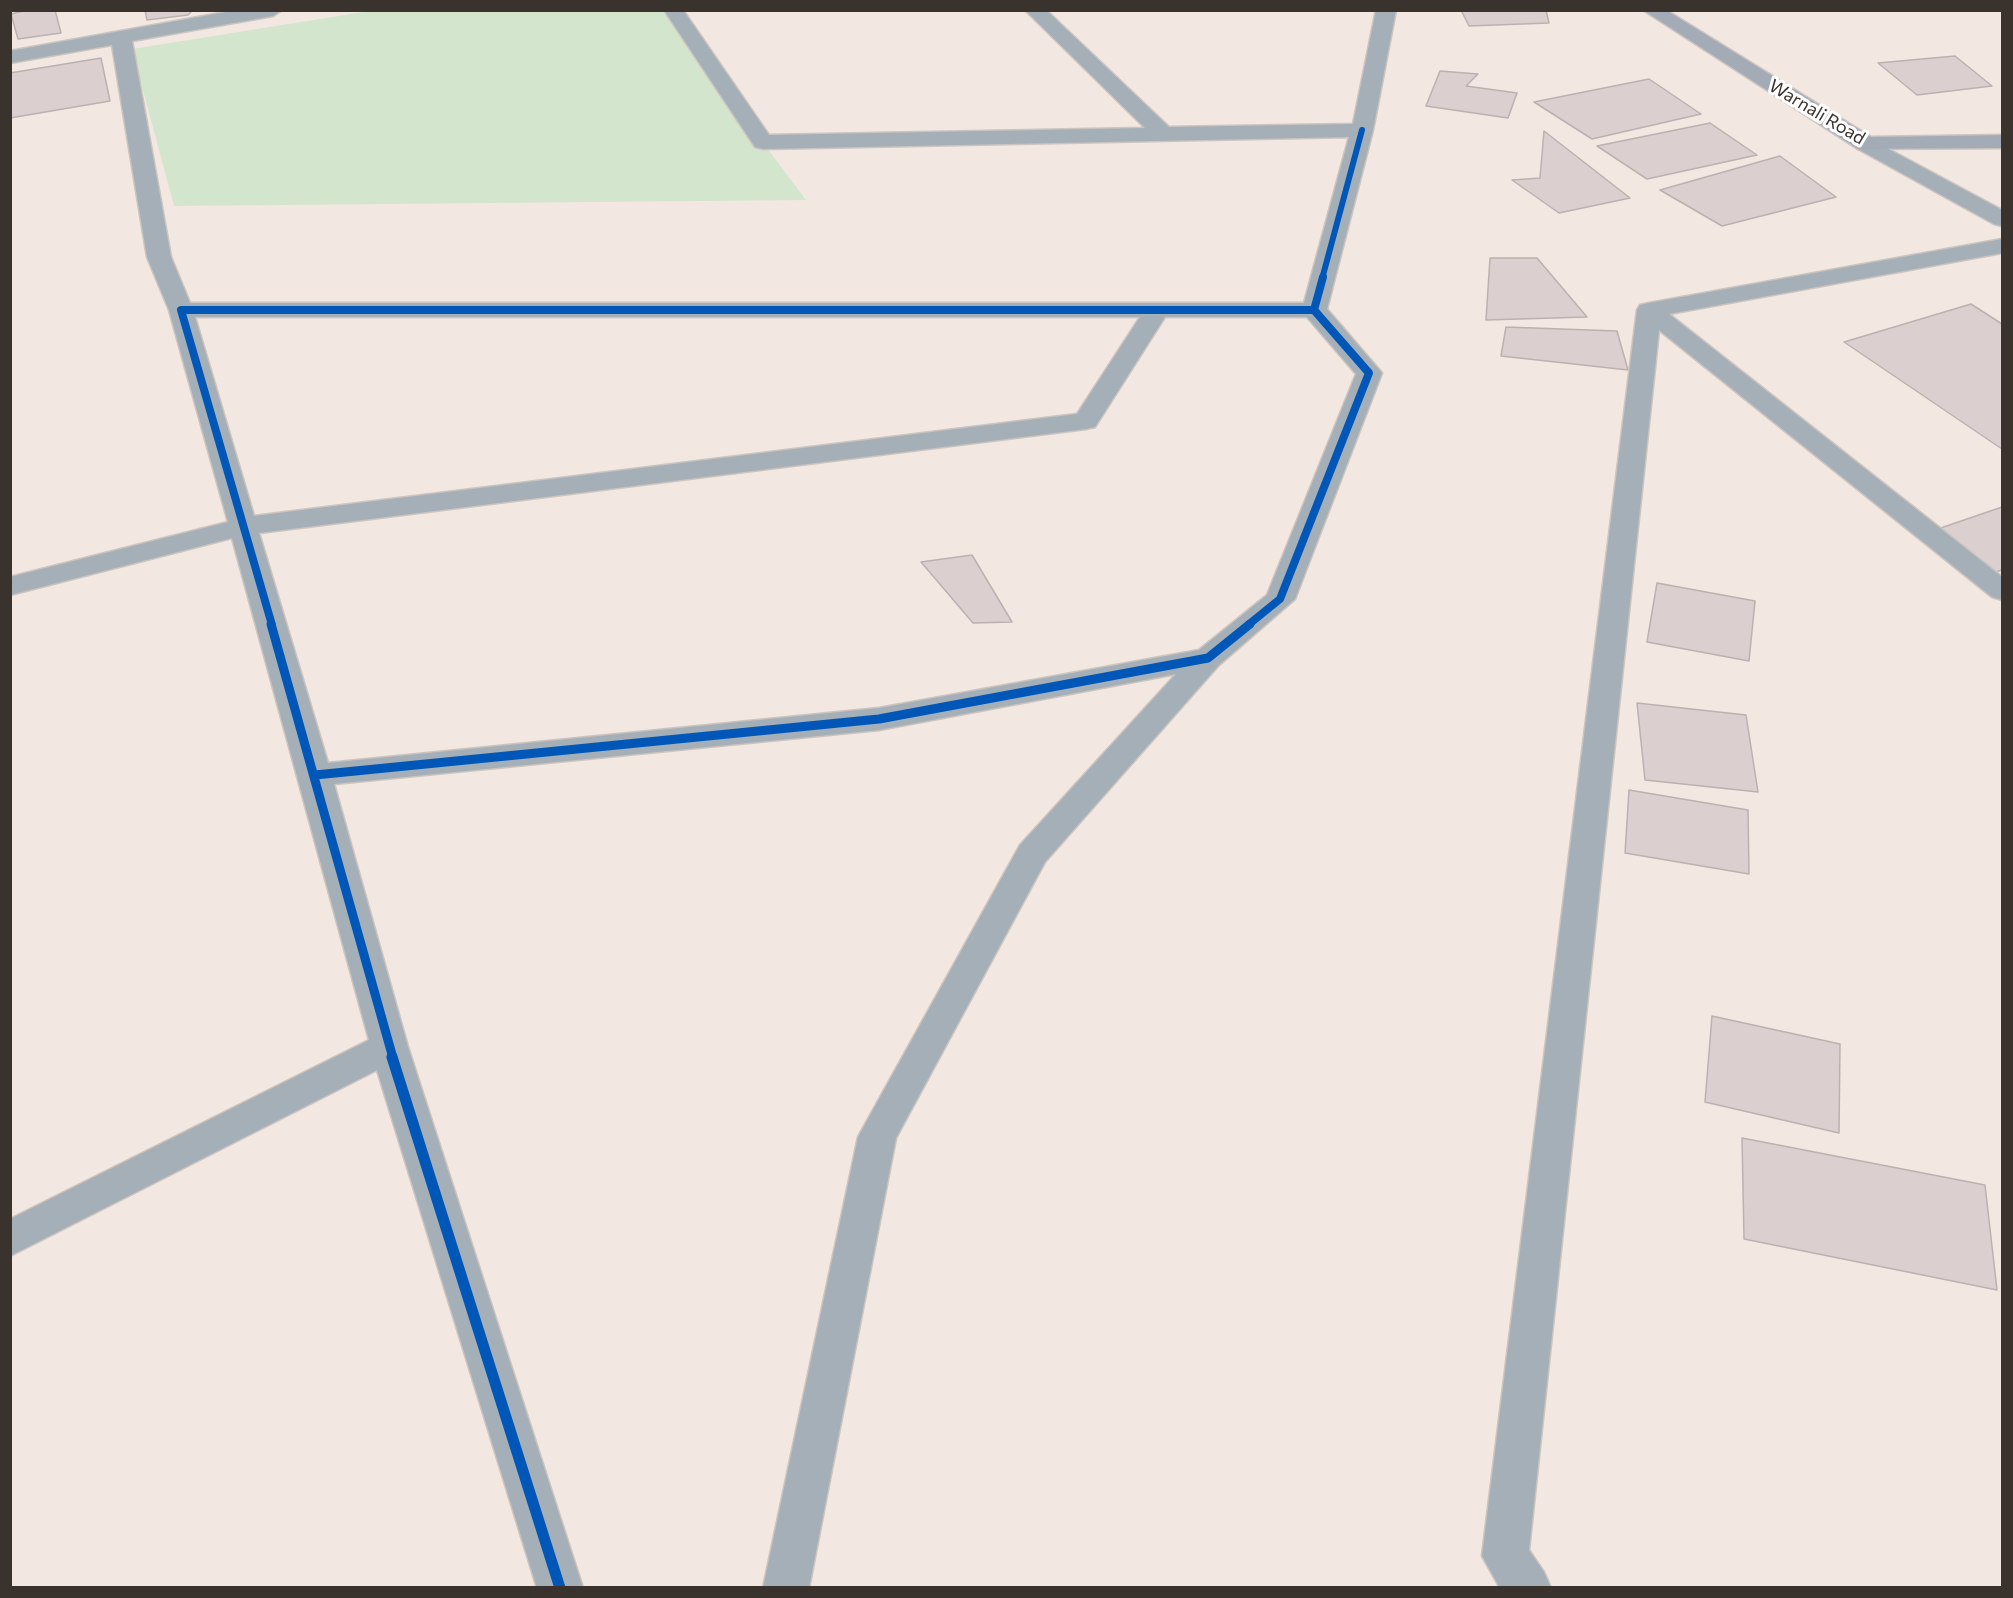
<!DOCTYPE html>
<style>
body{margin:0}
#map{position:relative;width:2013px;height:1598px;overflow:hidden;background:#f3e7e1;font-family:Commissioner,sans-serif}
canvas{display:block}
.frame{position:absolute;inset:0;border:12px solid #3a322d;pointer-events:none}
</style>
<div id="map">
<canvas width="2013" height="1598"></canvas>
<div class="frame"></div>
</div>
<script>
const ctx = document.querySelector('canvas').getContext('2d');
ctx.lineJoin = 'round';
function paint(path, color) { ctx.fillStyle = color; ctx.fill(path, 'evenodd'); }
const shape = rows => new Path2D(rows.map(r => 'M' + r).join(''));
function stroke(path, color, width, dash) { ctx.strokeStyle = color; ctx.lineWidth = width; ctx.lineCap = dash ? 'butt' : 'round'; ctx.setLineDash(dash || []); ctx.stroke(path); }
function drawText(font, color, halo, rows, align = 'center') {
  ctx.font = font + ' Commissioner,sans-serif'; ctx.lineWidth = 6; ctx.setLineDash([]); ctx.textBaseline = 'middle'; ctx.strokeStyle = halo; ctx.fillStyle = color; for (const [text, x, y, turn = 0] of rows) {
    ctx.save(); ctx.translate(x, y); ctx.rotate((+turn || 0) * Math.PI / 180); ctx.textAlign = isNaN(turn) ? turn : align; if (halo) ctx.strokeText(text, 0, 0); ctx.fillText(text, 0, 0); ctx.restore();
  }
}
paint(shape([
 [370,11,664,11,806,200,174,206,132,49]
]), '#d3e5cd');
const building = shape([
 [28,10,55,10,61,33,18,39,11,14,28,10],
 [145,10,190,10,191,12,188,15,147,20,145,10],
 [1461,10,1546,10,1549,23,1469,26,1461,10],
 [1955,56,1992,86,1917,95,1878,63,1955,56],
 [101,58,110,101,10,118,10,73,101,58],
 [1440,71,1478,74,1466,86,1517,93,1508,118,1426,106,1440,71],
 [1649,79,1701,114,1592,139,1534,102,1649,79],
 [1710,123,1757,155,1647,179,1597,146,1710,123],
 [1544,131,1630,198,1559,213,1512,180,1540,178,1544,131],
 [1780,156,1836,197,1722,226,1660,190,1780,156],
 [1490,258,1537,258,1587,317,1486,320,1490,258],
 [1971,304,2002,324,2002,449,1844,342,1971,304],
 [1506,327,1617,331,1628,370,1501,356,1506,327],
 [2002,507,2002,570,1987,575,1929,532,2002,507],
 [972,555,1012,622,973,623,921,562,972,555],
 [1657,583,1755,601,1749,661,1647,642,1657,583],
 [1637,703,1746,715,1758,792,1645,780,1637,703],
 [1629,790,1748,810,1749,874,1625,853,1629,790],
 [1712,1016,1840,1044,1839,1133,1705,1102,1712,1016],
 [1742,1138,1985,1185,1997,1290,1744,1239,1742,1138]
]);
paint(building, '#dbd0cf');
stroke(building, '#bbb1b0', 1.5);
const minor = shape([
 [237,10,282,10,273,16,132,41,171,257,190,303,1304,303,1349,137,763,149,755,147,664,10,683,10,769,135,1145,128,1025,10,1046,10,1169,127,1353,124,1376,10,1396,10,1373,130,1327,309,1382,373,1295,599,1219,665,1045,862,896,1138,809,1588,763,1588,858,1137,1020,845,1176,674,879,730,334,784,408,1047,583,1588,537,1588,377,1070,10,1256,10,1219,369,1040,232,538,10,595,10,577,228,522,169,310,147,257,112,45,10,63,10,51,237,10],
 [195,317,1140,317,1077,414,254,516,195,317],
 [1165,317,1307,317,1356,374,1267,595,1199,650,879,708,328,763,259,533,1086,429,1095,427,1165,317],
 [1866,137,2002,210,2002,226,1994,224,1858,149,1855,144,1858,139,1866,137],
 [2002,239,2002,253,1669,314,2002,577,2002,600,1992,597,1659,330,1529,1550,1544,1572,1551,1588,1500,1588,1482,1556,1637,310,1640,305,1649,303,2002,239]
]);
const secondary = shape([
 [1643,10,1666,10,1871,137,2002,135,2002,148,1858,149,1643,10]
]);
stroke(minor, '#ccc4bf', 3);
stroke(secondary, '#ccc4bf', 3);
paint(minor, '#a4afb8');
paint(secondary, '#a3acb6');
stroke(shape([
 [1322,279,1362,130]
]), '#0057b8', 6);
stroke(shape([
 [272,625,181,310,1314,310,1323,277],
 [1248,625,1280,599,1369,373,1314,310]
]), '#0057b8', 8);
stroke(shape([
 [271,624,393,1058],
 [315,775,879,719,1208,658,1250,624]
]), '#0057b8', 9);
stroke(shape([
 [392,1057,560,1588]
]), '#0057b8', 11);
drawText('18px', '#3a322d', '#fff', [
 ["Warnali Road",1817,112,31]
]);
</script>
